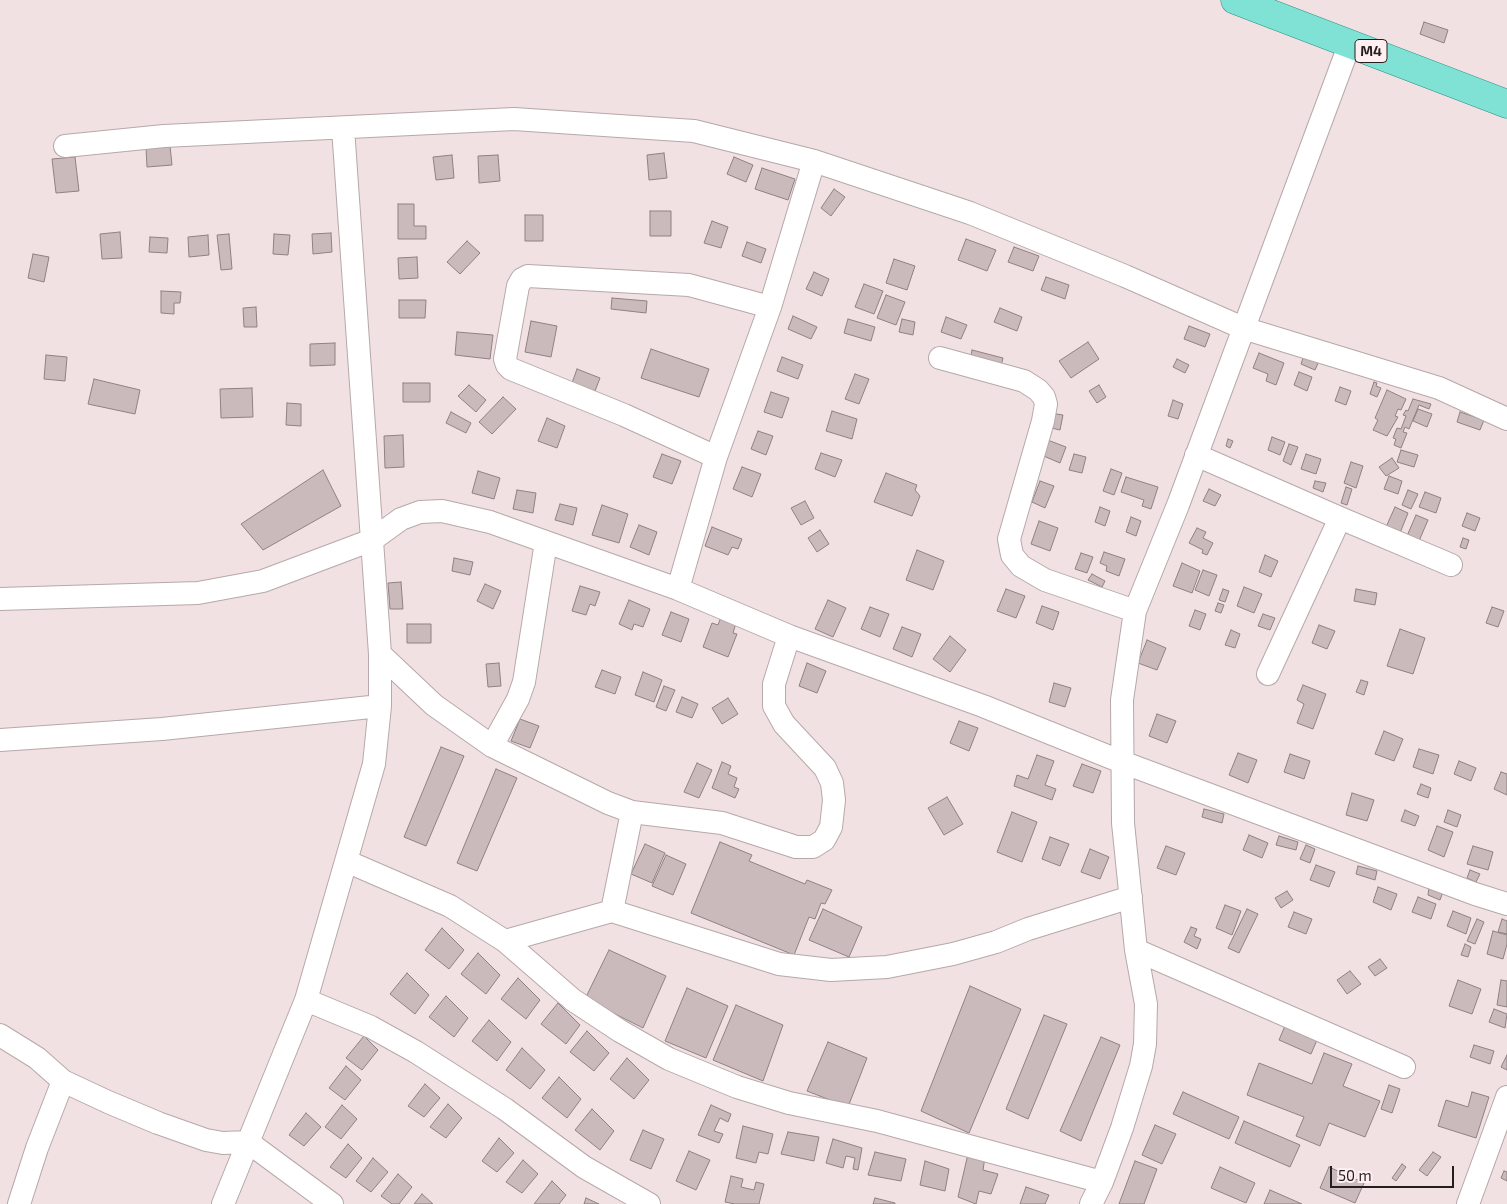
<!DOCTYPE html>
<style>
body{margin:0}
#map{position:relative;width:1507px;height:1204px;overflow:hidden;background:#f1e1e3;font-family:"Exo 2",sans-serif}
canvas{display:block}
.scale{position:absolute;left:1330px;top:1166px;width:124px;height:22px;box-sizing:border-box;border:2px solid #241e1f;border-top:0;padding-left:6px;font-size:15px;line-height:18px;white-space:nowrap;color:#241e1f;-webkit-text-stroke:4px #ffeff0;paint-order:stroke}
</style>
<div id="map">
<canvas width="1507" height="1204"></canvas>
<div class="scale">50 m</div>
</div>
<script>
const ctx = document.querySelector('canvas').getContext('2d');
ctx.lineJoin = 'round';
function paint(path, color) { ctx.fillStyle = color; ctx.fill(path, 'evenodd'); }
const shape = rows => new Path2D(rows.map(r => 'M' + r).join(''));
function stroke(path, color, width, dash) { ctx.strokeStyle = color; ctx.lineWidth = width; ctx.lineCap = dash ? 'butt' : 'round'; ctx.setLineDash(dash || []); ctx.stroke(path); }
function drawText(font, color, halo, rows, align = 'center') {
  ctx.font = font + ' "Exo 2",sans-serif'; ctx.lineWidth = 4.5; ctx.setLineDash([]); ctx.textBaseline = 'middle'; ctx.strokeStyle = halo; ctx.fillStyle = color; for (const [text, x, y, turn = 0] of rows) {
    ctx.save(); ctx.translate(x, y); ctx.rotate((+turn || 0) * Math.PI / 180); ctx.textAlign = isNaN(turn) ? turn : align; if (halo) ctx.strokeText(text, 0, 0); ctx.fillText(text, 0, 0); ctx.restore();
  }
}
const building = shape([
 [1424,22,1448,30,1444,43,1420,34,1424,22],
 [170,146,172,165,147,167,146,148,170,146],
 [664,153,667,178,649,180,647,155,664,153],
 [452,155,454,178,436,180,433,157,452,155],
 [498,155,500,181,479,183,478,156,498,155],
 [75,157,79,191,56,193,52,159,75,157],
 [734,157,753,165,746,182,727,174,734,157],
 [762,168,795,179,788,200,755,189,762,168],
 [834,189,845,197,831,216,821,208,834,189],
 [398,204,414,204,414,226,426,226,426,239,398,239,398,204],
 [650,211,671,211,671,236,650,236,650,211],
 [525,215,543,215,543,241,525,241,525,215],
 [712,221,728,227,721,248,704,243,712,221],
 [120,232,122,258,102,259,100,234,120,232],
 [331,233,332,252,313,254,312,234,331,233],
 [229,234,232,269,221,270,217,235,229,234],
 [274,234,290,235,288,255,273,254,274,234],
 [208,235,209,255,189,257,188,237,208,235],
 [150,237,168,238,167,253,149,252,150,237],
 [966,239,996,250,987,271,958,260,966,239],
 [467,241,480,253,460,274,447,262,467,241],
 [747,242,766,249,761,263,742,256,747,242],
 [1014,247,1039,256,1033,271,1008,262,1014,247],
 [33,254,49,257,44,282,28,278,33,254],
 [417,257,418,278,399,279,398,258,417,257],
 [894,259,915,266,907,290,886,283,894,259],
 [814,272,829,279,822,296,806,289,814,272],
 [1046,277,1069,285,1065,299,1041,290,1046,277],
 [864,284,883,291,874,314,855,307,864,284],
 [161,291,181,292,180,303,174,303,174,314,161,313,161,291],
 [886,295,905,302,896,325,877,318,886,295],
 [612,298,647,301,646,313,611,309,612,298],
 [399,300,426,300,425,318,399,318,399,300],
 [256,307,257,327,244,327,243,308,256,307],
 [1000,308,1022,317,1017,331,994,322,1000,308],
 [793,316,817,327,811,339,788,329,793,316],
 [946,317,967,325,961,339,941,332,946,317],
 [848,319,875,327,871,341,844,333,848,319],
 [902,319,915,322,913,335,899,332,902,319],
 [531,321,557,326,551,357,525,352,531,321],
 [1189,326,1210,334,1205,347,1184,339,1189,326],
 [457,332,493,335,490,359,455,355,457,332],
 [1088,342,1099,359,1071,378,1059,361,1088,342],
 [335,343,335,365,310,366,310,344,335,343],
 [651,349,709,369,699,397,641,378,651,349],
 [972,350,1003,358,1000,370,970,362,972,350],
 [1259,353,1284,363,1276,385,1266,381,1268,374,1253,368,1259,353],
 [46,355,67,357,65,381,44,379,46,355],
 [1304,355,1319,361,1315,370,1301,364,1304,355],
 [782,357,803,365,798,379,777,371,782,357],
 [1177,359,1189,365,1185,373,1173,367,1177,359],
 [577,369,600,378,595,391,572,383,577,369],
 [1299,372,1312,377,1307,391,1294,385,1299,372],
 [855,374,869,379,859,404,845,399,855,374],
 [94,379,140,390,135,414,88,404,94,379],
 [1374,382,1377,383,1376,386,1381,388,1377,397,1370,394,1374,382],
 [403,383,430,383,430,402,403,402,403,383],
 [469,385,486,400,476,412,458,396,469,385],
 [1099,385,1106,397,1097,403,1089,391,1099,385],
 [1340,387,1351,391,1346,405,1335,401,1340,387],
 [252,388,253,417,221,418,220,389,252,388],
 [1387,390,1406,399,1401,410,1398,409,1395,416,1398,417,1387,436,1373,430,1378,420,1375,418,1387,390],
 [771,392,789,398,782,418,764,412,771,392],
 [503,397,516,409,492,434,479,422,503,397],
 [1413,399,1431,404,1429,409,1419,405,1409,429,1405,427,1403,432,1407,433,1401,448,1394,445,1396,439,1393,438,1397,428,1401,429,1406,416,1403,415,1406,410,1408,411,1413,399],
 [1173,400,1183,404,1178,419,1168,416,1173,400],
 [287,403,301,404,301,426,286,425,287,403],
 [1418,409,1432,414,1427,427,1413,421,1418,409],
 [832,411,857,419,852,439,826,431,832,411],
 [451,412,471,423,466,433,446,423,451,412],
 [1460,412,1484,420,1480,430,1457,422,1460,412],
 [1050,413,1063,415,1060,430,1047,427,1050,413],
 [547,418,565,426,557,448,538,441,547,418],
 [758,431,773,436,766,455,751,449,758,431],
 [403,435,404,467,385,468,384,436,403,435],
 [1272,437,1285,442,1280,455,1268,450,1272,437],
 [1045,439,1066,447,1060,463,1039,454,1045,439],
 [1228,439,1233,441,1230,448,1226,446,1228,439],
 [1289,444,1298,447,1291,465,1283,461,1289,444],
 [1401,450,1418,455,1414,467,1397,462,1401,450],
 [821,453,842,460,835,477,815,469,821,453],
 [662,454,681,461,672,484,653,477,662,454],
 [1074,454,1086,457,1082,473,1069,470,1074,454],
 [1306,454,1321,459,1316,474,1301,469,1306,454],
 [1392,458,1399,468,1386,476,1379,467,1392,458],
 [1351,462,1363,466,1356,488,1344,483,1351,462],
 [742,467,761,474,752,497,733,489,742,467],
 [1111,469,1122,473,1114,495,1103,491,1111,469],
 [323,470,341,506,263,550,241,524,323,470],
 [478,471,500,478,494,499,472,493,478,471],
 [886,473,917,485,915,490,920,496,912,516,874,502,886,473],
 [1389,476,1402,481,1398,494,1384,489,1389,476],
 [1126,477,1158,487,1151,509,1142,506,1144,500,1121,492,1126,477],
 [1040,481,1054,486,1045,508,1032,502,1040,481],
 [1315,481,1326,483,1323,492,1313,488,1315,481],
 [1346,487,1352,489,1347,505,1341,503,1346,487],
 [1209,489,1221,495,1215,506,1203,501,1209,489],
 [517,490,536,493,533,513,513,509,517,490],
 [1408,490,1418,494,1411,509,1402,505,1408,490],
 [1425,492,1441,498,1436,513,1419,507,1425,492],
 [805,501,814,518,801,525,791,508,805,501],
 [560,504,577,508,573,525,555,520,560,504],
 [602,505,628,514,619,543,592,535,602,505],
 [1100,507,1110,511,1105,526,1095,522,1100,507],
 [1395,507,1408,513,1400,533,1386,527,1395,507],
 [1467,513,1480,518,1475,531,1462,526,1467,513],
 [1416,515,1428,520,1419,541,1407,536,1416,515],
 [1131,517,1141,521,1136,536,1126,532,1131,517],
 [1039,521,1058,528,1050,551,1031,544,1039,521],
 [639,525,657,532,649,555,630,547,639,525],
 [712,527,742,539,738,549,732,547,728,555,705,546,712,527],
 [1197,528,1206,532,1203,538,1213,543,1207,555,1202,553,1203,550,1189,543,1197,528],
 [820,530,829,544,817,552,808,538,820,530],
 [1463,538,1469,540,1466,549,1460,547,1463,538],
 [917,550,944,561,933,590,906,580,917,550],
 [1104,552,1125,559,1119,576,1106,571,1107,566,1100,563,1104,552],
 [1081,553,1093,557,1087,573,1075,569,1081,553],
 [1265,555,1278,561,1271,577,1259,572,1265,555],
 [454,558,473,562,470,575,452,571,454,558],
 [1182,563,1200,571,1192,593,1173,586,1182,563],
 [1203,570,1217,575,1209,596,1195,590,1203,570],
 [1092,574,1105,581,1102,587,1088,580,1092,574],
 [401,582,403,609,390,609,388,583,401,582],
 [485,584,501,591,493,609,477,601,485,584],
 [580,586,600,592,595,606,590,604,586,615,572,611,580,586],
 [1244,587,1262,594,1254,613,1237,606,1244,587],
 [1006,589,1025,596,1016,618,997,611,1006,589],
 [1223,589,1229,591,1225,602,1219,600,1223,589],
 [1356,589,1377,593,1375,605,1354,601,1356,589],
 [629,600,650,609,643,627,634,624,632,630,619,624,629,600],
 [828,600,846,608,833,637,815,629,828,600],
 [1218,603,1224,605,1221,613,1215,611,1218,603],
 [1042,606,1059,612,1053,630,1036,623,1042,606],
 [870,607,889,614,880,637,861,629,870,607],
 [1492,607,1504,611,1498,627,1486,623,1492,607],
 [1195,610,1206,614,1200,630,1189,626,1195,610],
 [671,612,689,619,681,642,662,635,671,612],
 [1263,614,1275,618,1270,630,1258,626,1263,614],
 [721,617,736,623,733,633,737,634,728,657,703,647,712,623,718,625,721,617],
 [407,624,431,624,431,643,407,643,407,624],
 [1319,625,1335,631,1327,649,1312,643,1319,625],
 [902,627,921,634,912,657,893,649,902,627],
 [1400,629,1425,638,1413,674,1387,666,1400,629],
 [1231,630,1240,634,1235,648,1225,645,1231,630],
 [950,636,966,650,950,672,933,659,950,636],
 [1147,640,1166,648,1157,670,1138,663,1147,640],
 [499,663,501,686,488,687,486,664,499,663],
 [807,663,826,671,817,693,799,686,807,663],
 [602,670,621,677,615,694,595,687,602,670],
 [643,672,662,680,654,702,635,695,643,672],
 [1361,680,1368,682,1364,695,1356,692,1361,680],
 [1054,683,1071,688,1065,707,1049,702,1054,683],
 [1303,685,1326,694,1313,729,1297,723,1304,704,1297,700,1303,685],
 [664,686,675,690,666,711,656,707,664,686],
 [682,697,698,704,692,718,676,712,682,697],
 [728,698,738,714,722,724,712,708,728,698],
 [1157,714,1176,721,1167,743,1149,736,1157,714],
 [520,719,539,726,530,748,511,741,520,719],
 [959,721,978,728,969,751,950,743,959,721],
 [1384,731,1403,739,1394,761,1375,754,1384,731],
 [441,747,464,756,426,846,404,837,441,747],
 [1419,749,1439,755,1433,774,1413,767,1419,749],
 [1238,753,1257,760,1248,783,1229,775,1238,753],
 [1290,754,1310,761,1304,779,1284,772,1290,754],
 [1037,755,1054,761,1045,785,1056,789,1052,800,1014,786,1017,775,1028,779,1037,755],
 [1459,761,1476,768,1471,781,1454,774,1459,761],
 [722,762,731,766,728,774,737,778,734,787,739,789,735,798,712,788,722,762],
 [697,763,712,770,699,798,684,792,697,763],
 [1082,764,1101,771,1093,793,1073,786,1082,764],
 [496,769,517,778,477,871,457,863,496,769],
 [1501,772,1507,774,1507,795,1494,789,1501,772],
 [1421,784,1431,788,1428,798,1417,794,1421,784],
 [1352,793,1374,800,1367,821,1346,815,1352,793],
 [947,797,963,824,944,835,928,808,947,797],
 [1204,809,1224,814,1222,823,1202,817,1204,809],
 [1405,810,1419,816,1415,826,1401,821,1405,810],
 [1448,810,1461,815,1457,827,1444,822,1448,810],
 [1012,812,1037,822,1022,862,997,852,1012,812],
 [1437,826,1453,832,1444,857,1428,850,1437,826],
 [1249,835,1268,843,1262,858,1243,850,1249,835],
 [1279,836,1298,842,1296,850,1276,845,1279,836],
 [1050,837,1069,844,1060,866,1042,859,1050,837],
 [720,842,752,855,749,861,805,884,807,880,832,890,825,904,821,903,815,919,809,917,794,955,691,913,720,842],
 [645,844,665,853,652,883,631,874,645,844],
 [1306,845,1315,849,1310,863,1300,859,1306,845],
 [1166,846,1185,853,1176,875,1157,868,1166,846],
 [1473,846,1493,852,1488,870,1467,864,1473,846],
 [1090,849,1109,857,1100,879,1081,872,1090,849],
 [666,855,686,864,673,895,652,886,666,855],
 [1316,865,1335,872,1329,887,1310,880,1316,865],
 [1358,866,1377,871,1375,880,1356,874,1358,866],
 [1470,870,1480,874,1476,882,1467,878,1470,870],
 [1378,887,1397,894,1391,910,1373,902,1378,887],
 [1429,887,1443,892,1440,900,1428,895,1429,887],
 [1287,891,1293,900,1281,908,1275,898,1287,891],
 [1418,897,1436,904,1431,919,1412,912,1418,897],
 [1225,905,1241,911,1232,935,1216,928,1225,905],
 [823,909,862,927,849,957,809,940,823,909],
 [1247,909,1258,914,1239,953,1228,948,1247,909],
 [1453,911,1471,918,1466,934,1447,926,1453,911],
 [1294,912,1312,919,1306,934,1288,927,1294,912],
 [1477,919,1484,922,1475,944,1467,941,1477,919],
 [1502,919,1507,921,1507,934,1498,932,1502,919],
 [1191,927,1197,929,1194,936,1201,939,1197,949,1184,942,1191,927],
 [442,928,464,950,449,969,425,950,442,928],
 [1493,931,1507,935,1507,944,1503,959,1487,954,1493,931],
 [1465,944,1471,947,1468,957,1461,955,1465,944],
 [609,950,666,976,643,1028,585,999,609,950],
 [478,953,500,975,486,994,461,974,478,953],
 [1380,959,1387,968,1375,976,1368,967,1380,959],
 [1350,971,1361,984,1347,994,1337,980,1350,971],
 [407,973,429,995,415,1014,390,994,407,973],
 [518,978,540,1000,526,1019,501,999,518,978],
 [1458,980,1481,989,1472,1014,1449,1006,1458,980],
 [1501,980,1507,981,1507,1007,1497,1005,1501,980],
 [970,986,1021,1009,969,1133,921,1111,970,986],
 [687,988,728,1006,706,1058,665,1041,687,988],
 [446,996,468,1018,454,1037,429,1017,446,996],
 [558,1003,580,1025,566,1044,541,1024,558,1003],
 [736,1005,783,1025,763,1081,713,1060,736,1005],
 [1494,1009,1507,1014,1505,1028,1489,1022,1494,1009],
 [1044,1015,1067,1024,1028,1119,1006,1109,1044,1015],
 [489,1020,511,1042,497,1061,472,1041,489,1020],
 [1285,1026,1317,1040,1311,1054,1279,1040,1285,1026],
 [587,1031,609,1053,594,1071,570,1052,587,1031],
 [364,1036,378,1050,362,1070,346,1058,364,1036],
 [1101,1037,1120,1045,1081,1141,1060,1131,1101,1037],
 [828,1042,867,1058,848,1107,807,1091,828,1042],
 [1474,1045,1494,1051,1490,1064,1470,1057,1474,1045],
 [522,1048,545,1070,530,1089,506,1070,522,1048],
 [1324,1053,1352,1064,1343,1086,1380,1101,1365,1137,1329,1123,1320,1146,1296,1136,1304,1117,1247,1095,1259,1063,1312,1084,1324,1053],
 [1507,1055,1507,1070,1501,1067,1507,1055],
 [627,1058,649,1080,634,1099,610,1079,627,1058],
 [346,1066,361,1080,345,1100,329,1088,346,1066],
 [559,1077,581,1099,567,1118,542,1098,559,1077],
 [425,1084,440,1098,424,1117,408,1106,425,1084],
 [1389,1085,1400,1089,1392,1113,1381,1109,1389,1085],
 [1183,1092,1239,1117,1229,1139,1173,1114,1183,1092],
 [1472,1092,1489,1097,1476,1138,1438,1126,1446,1100,1468,1107,1472,1092],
 [448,1104,462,1118,446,1138,430,1127,448,1104],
 [342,1105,357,1119,341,1139,325,1127,342,1105],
 [711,1105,731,1114,728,1122,720,1118,714,1131,723,1134,719,1143,698,1135,711,1105],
 [592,1109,614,1131,600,1150,575,1130,592,1109],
 [306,1113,321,1127,304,1146,289,1135,306,1113],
 [1244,1121,1300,1145,1290,1167,1235,1143,1244,1121],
 [1155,1125,1176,1134,1162,1164,1142,1155,1155,1125],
 [743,1126,773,1134,768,1154,759,1152,756,1163,736,1158,743,1126],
 [643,1130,664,1139,651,1169,630,1160,643,1130],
 [788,1132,819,1137,814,1161,781,1154,788,1132],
 [499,1138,514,1153,497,1172,482,1161,499,1138],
 [833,1139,862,1148,858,1170,853,1169,855,1158,846,1156,843,1168,826,1163,833,1139],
 [348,1144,362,1158,346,1178,330,1167,348,1144],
 [689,1151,710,1160,696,1190,676,1181,689,1151],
 [875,1152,906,1159,901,1181,868,1175,875,1152],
 [1433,1152,1441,1157,1427,1176,1419,1170,1433,1152],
 [968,1154,985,1157,983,1170,998,1174,991,1194,979,1191,976,1204,958,1197,968,1154],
 [373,1158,388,1172,371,1192,356,1181,373,1158],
 [523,1160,538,1174,522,1193,506,1182,523,1160],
 [925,1161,949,1169,945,1191,920,1185,925,1161],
 [1135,1161,1157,1169,1144,1204,1119,1204,1135,1161],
 [1402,1164,1406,1167,1396,1181,1392,1178,1402,1164],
 [1220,1167,1255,1183,1246,1203,1211,1188,1220,1167],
 [1329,1167,1364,1183,1355,1203,1320,1188,1329,1167],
 [1504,1171,1507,1172,1507,1181,1501,1178,1504,1171],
 [398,1174,412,1187,399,1204,392,1204,381,1196,398,1174],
 [731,1176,743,1179,741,1187,754,1190,756,1182,764,1184,759,1204,735,1204,725,1202,731,1176],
 [552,1181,566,1195,559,1204,534,1204,552,1181],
 [1026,1187,1049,1195,1045,1204,1020,1204,1026,1187],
 [1270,1190,1302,1204,1264,1204,1270,1190],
 [422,1194,433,1204,414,1204,422,1194],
 [586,1198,599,1204,584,1204,586,1198],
 [875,1198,895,1203,895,1204,873,1204,875,1198]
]);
paint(building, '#cababc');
stroke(building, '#8f8183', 1);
const minor = shape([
 [65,146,164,136,514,119,694,131,814,161],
 [940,358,1024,381,1038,390,1044,397,1046,404,1043,421,1009,539,1012,555,1021,566,1045,580,1135,611],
 [1196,455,1340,518,1451,565],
 [716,457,624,415,511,369,507,365,505,359,518,286,522,279,528,276,689,285,770,307],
 [678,589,716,457,770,307,814,161,970,213,1125,276,1243,328,1439,388,1507,419],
 [0,599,198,593,263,581,372,540,401,519,420,512,442,511,490,522,678,589,789,636,983,706,1122,762,1475,894,1507,904],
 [380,654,434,705,492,746,608,803,632,812,722,823,796,847,813,847,824,840,831,827,834,800,832,783,825,768,784,724,774,706,774,684,789,636],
 [1268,674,1340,518],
 [0,740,162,729,380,706],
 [492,746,518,699,524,682,546,542],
 [346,861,450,906,505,941,573,1000,620,1031,669,1059,737,1087,789,1103,877,1121,1102,1182],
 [612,911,632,812],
 [505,941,612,911,779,964,831,970,887,967,953,954,996,942,1028,929,1131,897],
 [1136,950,1404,1067],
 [306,1000,371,1027,416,1052,505,1109,584,1167,649,1204],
 [0,1035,37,1058,63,1081,108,1102,158,1123,206,1140,223,1143,248,1142,332,1204],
 [19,1204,37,1148,63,1081],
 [223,1204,306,1000,374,764,380,706,380,654,343,128],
 [1091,1204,1102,1182,1122,1128,1141,1066,1145,1044,1146,1004,1136,950,1123,823,1122,700,1135,611,1178,505,1350,43],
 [1468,1204,1507,1097]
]);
const major = shape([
 [1235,0,1507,104]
]);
stroke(minor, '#b7a8a9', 24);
stroke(major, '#289082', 29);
stroke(minor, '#fff', 22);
stroke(major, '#7fe2d4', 28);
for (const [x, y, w] of [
 [1371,51,32]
]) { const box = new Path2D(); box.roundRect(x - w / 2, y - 11.5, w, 23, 4); ctx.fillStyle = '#ffeff0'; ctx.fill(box); stroke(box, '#241e1f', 1); }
drawText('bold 14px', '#241e1f', null, [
 ["M4",1371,51]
]);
</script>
